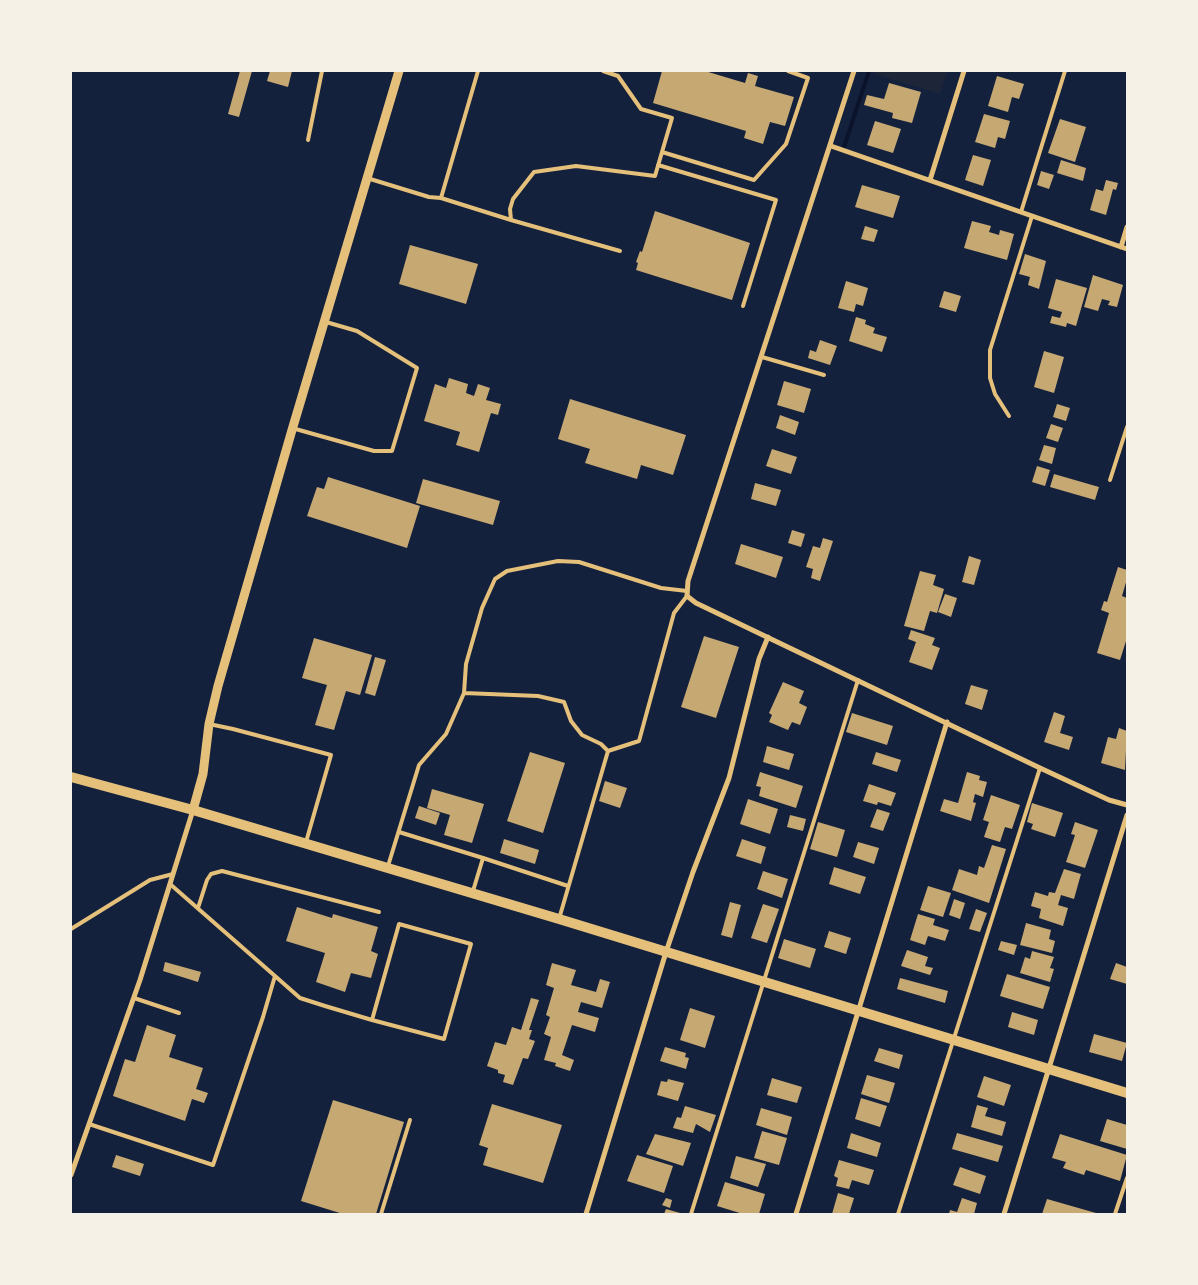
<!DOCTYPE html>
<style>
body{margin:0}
#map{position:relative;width:1198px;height:1285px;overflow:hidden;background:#14213d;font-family:"Space Grotesk",sans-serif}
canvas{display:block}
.frame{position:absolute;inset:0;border:72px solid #f6f1e7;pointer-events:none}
</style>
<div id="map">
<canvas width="1198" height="1285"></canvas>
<div class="frame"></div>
</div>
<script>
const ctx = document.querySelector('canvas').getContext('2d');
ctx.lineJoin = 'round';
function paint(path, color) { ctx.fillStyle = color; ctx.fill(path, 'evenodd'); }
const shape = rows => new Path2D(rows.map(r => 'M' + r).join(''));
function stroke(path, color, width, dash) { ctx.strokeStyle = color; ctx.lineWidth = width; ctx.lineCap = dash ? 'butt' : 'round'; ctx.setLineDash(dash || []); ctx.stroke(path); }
paint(shape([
 [875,71,947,71,940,94,874,74]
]), '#1d2539');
stroke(shape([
 [843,150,869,71]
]), '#0b132b', 4);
paint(shape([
 [240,71,252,71,239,117,228,114],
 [270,71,292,71,288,87,267,81],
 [662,71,705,71,745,83,748,73,758,76,755,86,794,97,785,126,770,122,763,144,744,138,746,131,653,103],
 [997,76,1024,84,1019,99,1012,97,1008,112,988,106],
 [889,83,921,92,912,123,892,118,893,113,864,105,867,95,884,99],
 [984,114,1010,121,1005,139,998,137,995,148,975,142],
 [1060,119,1086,127,1075,162,1048,153],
 [875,121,901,129,893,153,867,145],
 [973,155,991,160,983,186,965,180],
 [1061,160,1086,168,1083,181,1057,173],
 [1041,171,1054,175,1049,189,1037,185],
 [1106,180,1118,183,1116,190,1113,189,1106,215,1090,210,1096,189,1103,191],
 [862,185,900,196,893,218,855,207],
 [655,211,750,243,732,300,636,270,638,263,636,262,640,251,642,252],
 [972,221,991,226,989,232,999,235,1000,230,1014,234,1007,260,964,248],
 [865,226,878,230,874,242,861,239],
 [410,245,478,264,466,304,399,284],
 [1025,254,1046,261,1039,289,1028,285,1030,277,1019,274],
 [1093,275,1123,285,1117,307,1108,305,1110,301,1102,299,1098,311,1084,307],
 [1056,279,1087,288,1076,326,1067,323,1066,327,1050,323,1052,316,1060,318,1062,312,1048,308],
 [846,281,868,288,863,306,856,304,854,312,838,308],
 [944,291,961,296,956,312,939,307],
 [856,317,866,320,865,324,875,328,873,333,887,337,882,352,849,341],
 [820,340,837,346,830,365,808,358,810,350,816,352],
 [1044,351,1064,357,1054,393,1034,387],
 [449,378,468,384,466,393,474,396,478,384,490,388,486,400,501,404,498,415,491,413,479,452,456,445,460,432,424,421,435,384,446,388],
 [784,381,811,389,804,413,777,405],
 [570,399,686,435,673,475,641,465,637,479,585,463,590,449,558,439],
 [1057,404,1070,408,1066,421,1053,417],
 [780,415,799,422,795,435,776,428],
 [1051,424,1063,428,1058,442,1046,438],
 [1044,445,1056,448,1052,464,1039,460],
 [772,449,797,457,791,474,766,466],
 [1037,466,1050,470,1045,486,1032,482],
 [1054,474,1099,487,1095,500,1050,487],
 [328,477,420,506,407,548,307,516,317,487,324,489],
 [423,479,500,501,493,525,416,503],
 [755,483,781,490,776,506,751,499],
 [792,530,805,534,801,547,788,543],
 [823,538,833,541,820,581,811,578,813,569,806,567,813,546,820,548],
 [741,544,783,557,776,578,735,564],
 [969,556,981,560,974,585,962,582],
 [1118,567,1127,570,1127,579,1122,596,1127,598,1127,638,1120,660,1097,653,1109,613,1101,610,1104,601,1107,602],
 [920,571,936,575,933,585,944,589,937,613,930,611,924,631,904,626],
 [945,594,957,598,951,617,938,612],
 [911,630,935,638,932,645,940,648,932,670,909,662,916,642,908,639],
 [704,636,739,647,716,718,681,707],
 [314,638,372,655,360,695,346,691,334,730,315,725,327,685,302,678],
 [375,657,386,660,375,696,365,693],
 [783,682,804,691,799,703,807,707,800,725,792,722,788,730,769,722,772,715,769,713],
 [971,685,988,690,982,710,965,704],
 [1054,712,1065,716,1060,733,1073,737,1069,750,1044,742],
 [852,713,893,726,887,745,846,732],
 [1119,728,1127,731,1125,770,1101,763,1108,737,1116,739],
 [767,746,794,754,789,770,763,762],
 [530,752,565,763,543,833,507,821],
 [876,752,901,760,897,772,872,764],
 [760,772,803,786,796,808,759,796,761,787,756,786],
 [967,772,980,776,979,780,987,782,983,797,975,794,973,802,976,803,971,821,940,811,944,799,958,803],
 [605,781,627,788,620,808,599,801],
 [869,784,896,793,891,806,878,802,877,805,863,801],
 [432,789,484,804,472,843,444,835,450,815,427,808],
 [991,795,1020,805,1012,829,1005,827,1000,842,984,837,989,822,983,820],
 [748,799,778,809,770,834,740,824],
 [1032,803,1063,813,1055,837,1031,829,1033,824,1027,822],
 [419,806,440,813,436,825,415,818],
 [877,809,890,813,883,831,870,827],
 [790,815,806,819,803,831,787,827],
 [818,822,845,830,837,857,810,849],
 [1075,822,1098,830,1085,868,1066,862,1075,835,1071,834],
 [504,839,539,850,535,864,500,853],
 [742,839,766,847,761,864,736,856],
 [858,842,879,848,874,864,853,857],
 [992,845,1006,849,989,903,952,890,959,869,977,875,979,866,984,868],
 [834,867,866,877,860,894,829,884],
 [1064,869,1081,874,1074,899,1061,895,1058,905,1068,908,1063,926,1039,918,1041,909,1031,906,1035,892,1048,896,1049,892,1055,893],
 [763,871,788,879,782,898,757,889],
 [928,886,951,893,943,917,920,910],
 [954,899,965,903,960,919,949,915],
 [730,902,741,905,732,938,721,935],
 [763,904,779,909,767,943,751,938],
 [297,907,332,918,333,914,378,927,371,951,378,954,371,978,351,973,345,992,316,982,325,953,286,941],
 [976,909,987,913,980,932,969,929],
 [918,914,935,919,933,925,949,930,945,941,928,936,925,945,910,940],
 [1026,923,1051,930,1049,939,1055,941,1052,953,1020,945],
 [829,931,851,938,846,954,824,947],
 [784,939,816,949,810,968,778,958],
 [1001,941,1017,945,1014,955,998,950],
 [907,950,928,957,925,966,933,968,930,975,901,966],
 [1032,951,1054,957,1050,968,1054,969,1050,982,1020,973,1025,957,1030,959],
 [165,962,201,972,198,982,163,971],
 [552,963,576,970,571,985,596,992,600,979,610,982,602,1008,581,1002,578,1012,599,1018,595,1032,572,1025,562,1055,574,1060,570,1071,555,1066,556,1063,544,1060,551,1037,544,1034,550,1017,546,1015,554,988,546,985],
 [1116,963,1127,967,1127,984,1110,979],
 [1007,974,1050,987,1043,1009,1000,996],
 [900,978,948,991,945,1003,897,989],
 [531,998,539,1000,529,1030,532,1030,529,1039,535,1041,528,1059,523,1058,513,1085,503,1082,505,1075,498,1073,498,1070,487,1066,495,1042,506,1045,512,1027,521,1030],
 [690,1008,715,1016,705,1048,680,1040],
 [1012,1012,1038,1020,1034,1035,1008,1027],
 [147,1025,176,1035,169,1057,203,1068,196,1089,208,1093,204,1103,192,1099,185,1121,113,1096,125,1059,135,1062],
 [1094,1034,1127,1043,1122,1061,1089,1052],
 [665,1047,686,1053,685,1057,689,1058,686,1069,660,1061],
 [879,1048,903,1055,899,1069,874,1061],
 [867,1075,895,1083,889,1103,861,1094],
 [984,1076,1011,1085,1004,1106,977,1097],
 [772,1078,802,1087,797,1103,767,1095],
 [668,1079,684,1083,678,1101,657,1095,661,1081,667,1082],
 [861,1098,887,1106,880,1127,855,1119],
 [333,1100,404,1122,376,1214,343,1214,301,1201],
 [492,1104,562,1125,543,1183,483,1165,488,1148,479,1145],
 [977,1105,988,1108,985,1116,1006,1122,1002,1136,971,1127],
 [685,1106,716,1115,710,1132,696,1124,693,1133,673,1128,677,1117,681,1118],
 [761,1108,792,1117,787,1135,756,1125],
 [1107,1119,1127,1125,1127,1149,1100,1141],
 [762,1131,787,1138,779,1165,754,1158],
 [851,1133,881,1143,877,1157,847,1148],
 [957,1133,1003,1146,998,1162,952,1149],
 [655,1134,691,1143,683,1166,646,1154],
 [1060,1134,1127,1155,1120,1181,1086,1170,1084,1175,1063,1168,1066,1162,1052,1158],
 [116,1155,144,1164,140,1176,112,1167],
 [637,1155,673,1166,664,1193,627,1181],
 [736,1156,766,1164,758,1187,730,1178],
 [839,1160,874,1170,869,1185,852,1180,849,1189,836,1186,838,1178,834,1176],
 [960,1167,986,1176,980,1194,953,1185],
 [725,1182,765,1194,759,1214,743,1214,717,1206],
 [838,1193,854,1198,849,1214,832,1214],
 [666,1198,672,1200,670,1208,662,1205],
 [962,1198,977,1203,974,1214,949,1214,950,1210,957,1212],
 [1047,1199,1096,1213,1096,1214,1042,1214],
 [666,1209,680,1213,680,1214,664,1214]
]), '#c6a872');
stroke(shape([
 [603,71,618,76,641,109,672,118,662,152,754,180,786,144,808,78,788,71],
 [308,140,322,71],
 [658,165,776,200,743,306],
 [367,178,429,197,441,198,478,71],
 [441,198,511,220],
 [1021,212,1065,71],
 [620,251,511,220,510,209,513,199,534,172,576,166,655,176,662,152],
 [762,357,824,375],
 [1009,416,995,394,990,378,990,350,1032,216],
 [292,428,374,451,392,451,417,368,357,331,326,322],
 [1110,480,1127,427],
 [464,693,466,664,482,608,495,579,507,571,558,561,579,562,661,588,687,591],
 [209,724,233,729,331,755,306,842],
 [608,751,639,741,674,613,687,596],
 [399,832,483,858,473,891],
 [483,858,568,886],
 [388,866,419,765,446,734,464,693,538,696,564,702,571,721,582,735,601,744,608,751,559,919],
 [198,908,207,880,211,874,222,871,379,912],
 [71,929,150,880,173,874],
 [275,976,300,998,325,1006,372,1020,444,1039,471,944,399,924,372,1020],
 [134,998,179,1013],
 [89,1124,213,1165,263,1017,275,976,170,884],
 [381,1214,410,1120],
 [691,1214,858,680],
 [898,1214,1040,768],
 [1115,1214,1127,1178]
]), '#e5c07b', 4);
stroke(shape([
 [854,71,688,581,687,596,696,603,1040,768,1109,800,1127,805],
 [831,146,1127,249],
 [930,180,964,71],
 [1121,247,1127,227],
 [71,1175,140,980,193,810],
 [586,1214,666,952,693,872,729,778,759,659,768,637],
 [796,1214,947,722],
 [1004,1214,1127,815]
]), '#e5c07b', 5);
stroke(shape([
 [193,810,203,774,209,724,218,686,292,430,399,71]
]), '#e5c07b', 9);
stroke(shape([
 [71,777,193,810,559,919,1127,1093]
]), '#e5c07b', 10);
</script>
